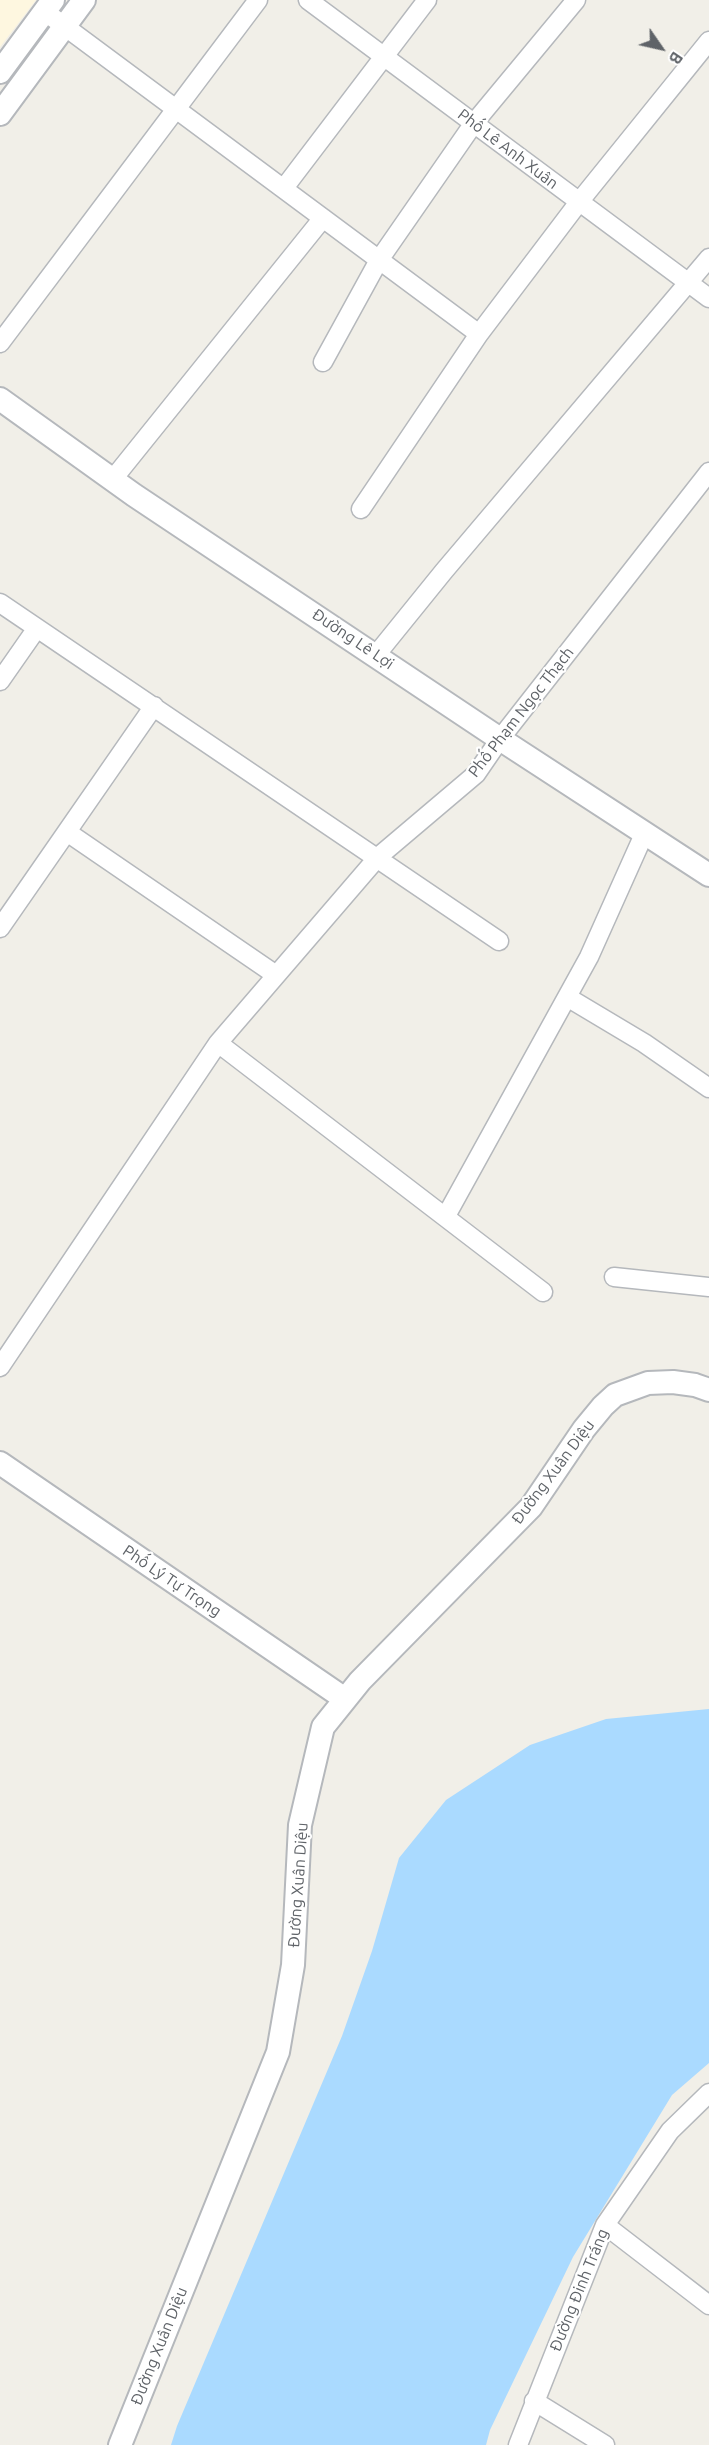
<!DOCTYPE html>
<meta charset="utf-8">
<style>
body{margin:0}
#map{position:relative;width:709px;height:2445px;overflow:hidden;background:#f1efe8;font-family:Ubuntu,sans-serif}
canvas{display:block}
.north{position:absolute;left:631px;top:18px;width:60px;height:60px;-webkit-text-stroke:4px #fff;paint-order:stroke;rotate:124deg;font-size:16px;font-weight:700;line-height:24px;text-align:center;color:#5f6368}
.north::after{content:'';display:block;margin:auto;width:21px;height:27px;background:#5f6368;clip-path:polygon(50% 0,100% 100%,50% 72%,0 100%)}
</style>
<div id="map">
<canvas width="709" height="2445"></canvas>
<div class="north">B</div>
</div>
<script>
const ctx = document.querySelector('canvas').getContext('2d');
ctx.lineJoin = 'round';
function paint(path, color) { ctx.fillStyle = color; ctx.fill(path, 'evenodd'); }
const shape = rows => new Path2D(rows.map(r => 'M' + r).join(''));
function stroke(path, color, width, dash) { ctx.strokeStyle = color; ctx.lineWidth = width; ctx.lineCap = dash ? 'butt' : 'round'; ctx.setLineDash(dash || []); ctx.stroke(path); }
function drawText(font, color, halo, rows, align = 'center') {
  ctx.font = font + ' Ubuntu,sans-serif'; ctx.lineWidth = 4.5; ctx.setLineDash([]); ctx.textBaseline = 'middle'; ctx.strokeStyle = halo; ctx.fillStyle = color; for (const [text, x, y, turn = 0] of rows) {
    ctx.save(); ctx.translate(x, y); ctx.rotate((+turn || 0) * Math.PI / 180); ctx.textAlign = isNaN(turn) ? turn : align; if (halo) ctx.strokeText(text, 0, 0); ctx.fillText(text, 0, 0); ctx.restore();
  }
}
paint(shape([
 [0,0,36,0,0,47]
]), '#fef7e0');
paint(shape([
 [709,1709,709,2063,672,2095,573,2257,490,2430,486,2445,171,2445,177,2426,342,2036,372,1951,399,1858,446,1800,530,1745,606,1719]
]), '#aadaff');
const minor = shape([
 [308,0,709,298],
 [44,11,479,334],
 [284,188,427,0],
 [0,343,258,0],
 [323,362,379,260,474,123,576,0],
 [113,479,323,218],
 [361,509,479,334,579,202,709,41],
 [0,603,499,941],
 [376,655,444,571,709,258],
 [0,681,37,628],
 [67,832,276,975],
 [0,928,154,706],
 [567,997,644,1043,709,1088],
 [218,1043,378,857,476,774,500,739,709,472],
 [446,1216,589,957,645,832],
 [614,1277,709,1287],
 [0,1367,218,1043,543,1292],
 [605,2225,709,2305],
 [534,2401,605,2445],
 [518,2445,605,2225,670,2131,709,2093]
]);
const tertiary = shape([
 [0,72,53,0],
 [0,114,84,0],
 [0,399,134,495,500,739,709,875],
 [0,1463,345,1699],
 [120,2445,278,2052,293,1965,300,1825,323,1727,360,1681,531,1507,584,1429,603,1406,615,1395,648,1383,673,1382,695,1385,709,1390]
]);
stroke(minor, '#b5b8bc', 21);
stroke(tertiary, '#b5b8bc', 26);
stroke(minor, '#fff', 18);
stroke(tertiary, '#fff', 22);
drawText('16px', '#5f6368', '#fff', [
 ["Phố Lê Anh Xuân",508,149,37],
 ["Đường Lê Lợi",353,639,34],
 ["Phố Phạm Ngọc Thạch",521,712,-52],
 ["Đường Xuân Diệu",553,1472,-53],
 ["Phố Lý Tự Trọng",172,1581,34],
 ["Đường Xuân Diệu",298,1885,-86],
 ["Đường Đinh Tráng",579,2290,-68],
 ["Đường Xuân Diệu",159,2346,-68]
]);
</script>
